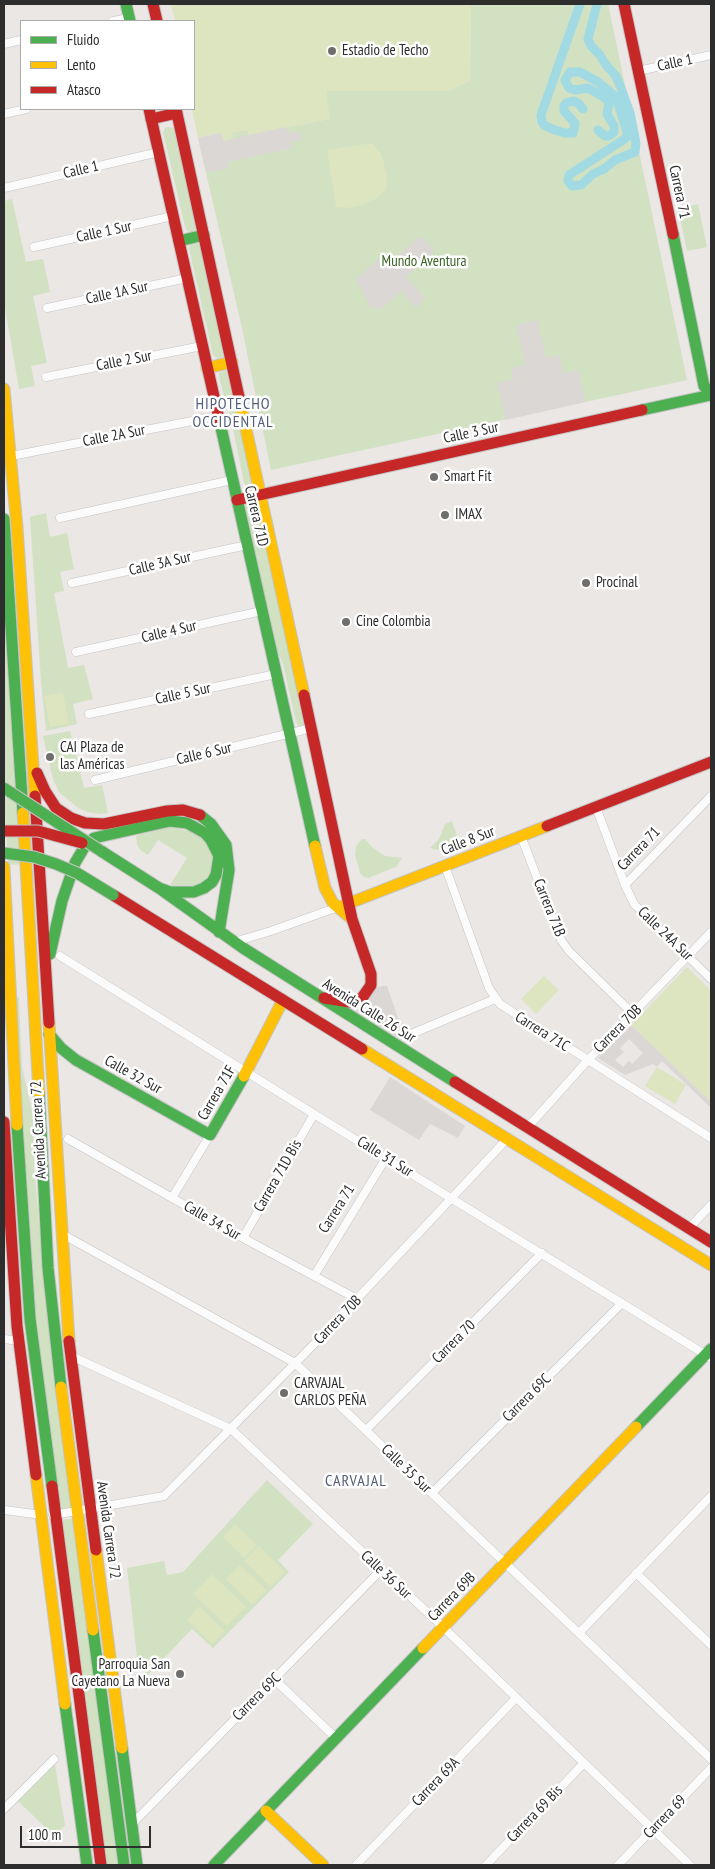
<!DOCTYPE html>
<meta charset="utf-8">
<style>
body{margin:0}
#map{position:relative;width:715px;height:1869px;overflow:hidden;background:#eae7e5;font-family:"PT Sans Narrow",sans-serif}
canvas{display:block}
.frame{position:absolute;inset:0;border:5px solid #2d2d2d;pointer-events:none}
.legend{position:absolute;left:20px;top:20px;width:175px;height:90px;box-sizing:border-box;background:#fff;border:1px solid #ababab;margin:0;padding:6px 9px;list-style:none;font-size:15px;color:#2d2d2d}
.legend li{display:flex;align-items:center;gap:10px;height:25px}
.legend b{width:25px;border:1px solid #ababab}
.scale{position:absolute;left:20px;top:1826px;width:131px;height:22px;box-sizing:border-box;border:2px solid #2d2d2d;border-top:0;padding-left:6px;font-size:15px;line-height:18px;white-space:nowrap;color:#2d2d2d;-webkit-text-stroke:4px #fff;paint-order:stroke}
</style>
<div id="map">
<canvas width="715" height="1869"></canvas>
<div class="frame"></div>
<ul class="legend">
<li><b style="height:6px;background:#4caf50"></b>Fluido</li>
<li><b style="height:6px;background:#ffc107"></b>Lento</li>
<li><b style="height:6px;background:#c62828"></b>Atasco</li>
</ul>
<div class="scale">100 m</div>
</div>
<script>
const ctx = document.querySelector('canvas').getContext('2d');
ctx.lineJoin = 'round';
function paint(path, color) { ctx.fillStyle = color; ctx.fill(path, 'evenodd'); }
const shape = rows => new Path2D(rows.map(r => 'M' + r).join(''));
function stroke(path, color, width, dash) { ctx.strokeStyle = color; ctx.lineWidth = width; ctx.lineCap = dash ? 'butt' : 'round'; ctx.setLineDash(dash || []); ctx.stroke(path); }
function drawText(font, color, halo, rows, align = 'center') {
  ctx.font = font + ' "PT Sans Narrow",sans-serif'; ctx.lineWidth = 5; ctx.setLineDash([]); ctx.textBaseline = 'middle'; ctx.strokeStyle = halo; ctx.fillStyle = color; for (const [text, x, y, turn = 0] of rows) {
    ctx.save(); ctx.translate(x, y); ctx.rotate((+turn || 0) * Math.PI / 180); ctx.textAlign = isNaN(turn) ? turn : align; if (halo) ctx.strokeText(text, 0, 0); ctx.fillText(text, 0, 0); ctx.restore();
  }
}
paint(shape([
 [471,4,608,4,687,380,271,470,242,328,198,138,247,130,249,135,329,119,326,91,448,91,470,81],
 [169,127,175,129,197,227,197,230,194,233,187,231,185,227,163,132,165,128],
 [12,199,26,262,43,259,50,292,33,296,47,363,31,366,35,386,19,389,4,302,4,201],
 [698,204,707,247,687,251,678,208],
 [196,242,201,246,226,355,221,359,218,359,213,355,189,248,190,245],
 [226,370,229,371,255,483,251,488,247,487,244,483,231,419,226,405,219,377,219,373],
 [253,500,258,505,306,725,303,726,298,726,296,722,283,664,274,644,244,507,245,503],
 [46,513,50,537,67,533,74,569,60,572,64,591,54,593,68,668,84,665,93,699,73,704,77,724,46,731,41,681,30,517],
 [4,585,23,864,8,865,4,798],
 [70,731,84,788,102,785,108,813,99,814,88,812,78,808,59,792,53,779,43,736],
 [452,821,459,842,439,850,430,848,439,839,445,824],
 [166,826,201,834,214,856,212,872,199,885,170,885,187,858,158,840,148,855,140,850,137,844,136,836],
 [362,839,365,839,373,848,385,856,402,858,396,867,368,878,364,877,360,873,355,855,356,846],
 [16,997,19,997,22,1067,33,1116,34,1166,44,1279,71,1508,57,1510,36,1348],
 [267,1480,313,1524,278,1560,289,1572,213,1648,192,1629,147,1676,138,1666,127,1568,164,1561,167,1575,183,1572],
 [72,1519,118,1865,105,1865,59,1520],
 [54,1759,65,1825,54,1836,15,1798]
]), '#d2e1c2');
paint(shape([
 [171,4,471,4,470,81,448,91,326,91,330,119,249,135,247,130,232,133,233,139,223,141,221,133,198,138,192,109,194,109,194,21,175,21],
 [372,143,380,152,384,163,387,176,386,189,376,199,363,205,349,208,336,207,327,150],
 [63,692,69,724,50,727,44,696],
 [687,967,711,991,711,1102,631,1025],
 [544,976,559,990,536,1014,521,999],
 [657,1067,686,1085,675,1104,645,1086],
 [235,1524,257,1545,244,1558,223,1537],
 [259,1546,285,1572,271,1587,244,1561],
 [240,1565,267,1590,252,1605,226,1579],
 [212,1574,246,1607,227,1626,193,1594],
 [199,1606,225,1631,212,1644,187,1620]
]), '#dce4c0');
paint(shape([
 [286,127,288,133,299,131,301,140,291,142,292,148,228,162,229,168,206,173,198,138,221,133,223,141],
 [421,236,435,251,406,277,425,298,416,308,401,291,380,310,377,307,372,310,356,279,385,254,392,260],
 [537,320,546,358,559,355,564,373,578,370,585,402,506,420,497,383,513,379,511,368,525,365,516,325],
 [383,986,387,986,398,1018,411,1034,406,1043,336,1000,355,1001,369,989],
 [631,1025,711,1102,711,1108,662,1061,657,1067,653,1064,625,1075,598,1058],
 [629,1039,643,1053,632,1064,629,1061,623,1067,615,1060,624,1052,620,1048],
 [390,1077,465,1126,458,1138,430,1124,419,1140,370,1110]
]), '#dad7d5');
stroke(shape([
 [580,4,541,115,542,122,544,125,552,129,565,133,573,133,575,123,564,111,564,106,566,103,573,101,578,103,583,109],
 [597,4,588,39,591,46,600,55,606,65,616,76,621,88,630,113,636,143,635,152,615,160,604,169,593,174,581,185,572,186,568,181,569,175,620,142,627,137,627,132,616,97,598,82,580,72,570,72,565,80,569,88,575,90,588,88,607,99,609,103,607,114,614,126,614,132,609,136,605,136,598,130]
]), '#a1dae3', 9);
const street = shape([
 [113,21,129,18],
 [4,44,21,40],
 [638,71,711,55],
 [4,114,26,109],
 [4,188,159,152],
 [34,247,173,216],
 [47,308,187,278],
 [46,377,202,346],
 [11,456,218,416],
 [60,518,232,480],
 [72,583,247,545],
 [76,652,262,611],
 [89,714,276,674],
 [95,780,312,728],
 [596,807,625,885,634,904,711,979],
 [521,836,561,940,569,951,633,1014],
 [445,866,489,988,500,1004,711,1138],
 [625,885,711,796],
 [234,942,271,931,338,907],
 [60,956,314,1114,711,1358],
 [411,1034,495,999],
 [527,1128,588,1060,711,932],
 [68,1139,243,1238,357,1299],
 [172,1198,210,1135],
 [689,1228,711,1205],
 [62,1234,295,1363,711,1759],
 [243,1238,314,1114],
 [314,1276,386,1158],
 [4,1339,19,1341],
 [71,1356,231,1429,443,1627,690,1865],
 [366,1430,542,1253],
 [432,1493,622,1303],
 [4,1510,42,1515],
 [53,1515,164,1496,325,1333,507,1139],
 [636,1573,711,1645],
 [579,1633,711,1496],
 [274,1679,336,1738],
 [4,1809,54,1759],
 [132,1824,381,1570],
 [356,1865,516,1698],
 [486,1865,584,1763],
 [618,1865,711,1768]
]);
const fast = shape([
 [126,4,130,21],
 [673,234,704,386,711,393],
 [179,241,204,235],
 [642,410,711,395],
 [220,423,315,846],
 [4,519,23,813],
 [200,815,211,824,226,845,229,870,219,932],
 [101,851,159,888,243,948,455,1082],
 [50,954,62,901,75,863,85,846,94,838,170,821,187,823,205,833,211,840,219,856,216,875,212,882,204,888,194,892,170,892,159,888],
 [49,1034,61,1048,76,1060,210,1135,244,1076],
 [39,1093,48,1268,61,1387],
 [17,1125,30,1319,52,1486],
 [636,1427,711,1349],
 [93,1630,124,1865],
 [65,1704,87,1865],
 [122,1748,137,1865],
 [214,1865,423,1648]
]);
const slow = shape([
 [207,368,232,362],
 [4,389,17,527,35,796],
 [239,397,304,695],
 [23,813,39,1093],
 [315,846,325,888,333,903,352,919],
 [4,867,17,1125],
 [342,906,547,826],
 [49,1023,69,1341],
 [362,1049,711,1265],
 [244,1076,283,1000],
 [61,1387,93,1630],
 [36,1475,65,1704],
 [96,1550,122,1748],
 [423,1648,636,1427],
 [266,1811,323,1865]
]);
const jam = shape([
 [153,4,157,21],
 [624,4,673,234],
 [149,109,220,423],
 [176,109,239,397],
 [151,119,177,113],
 [237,500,642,410],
 [304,695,352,919,371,974,371,985,362,998,350,1002,324,998],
 [37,773,45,791,56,808,71,818,85,823,104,824,167,811,183,810,200,815],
 [35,796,49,1023],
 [547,826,711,762],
 [113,895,362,1049],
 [455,1082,711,1242],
 [4,1122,17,1326,36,1475],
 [69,1341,96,1550],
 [52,1486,101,1865]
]);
stroke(street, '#c5c4c5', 9);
stroke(fast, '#c5c4c5', 13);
stroke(slow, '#c5c4c5', 13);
stroke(jam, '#c5c4c5', 13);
stroke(street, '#fcfbfb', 8);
stroke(fast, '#4caf50', 11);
stroke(slow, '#ffc107', 11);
stroke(jam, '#c62828', 11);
const fastBridge = shape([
 [4,788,101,851],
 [4,853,34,857,56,864,77,873,113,895]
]);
const jamBridge = shape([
 [4,831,38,831,82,843]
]);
stroke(fastBridge, '#c6c4c3', 13, []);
stroke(jamBridge, '#c6c4c3', 13, []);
stroke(fastBridge, '#4caf50', 11);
stroke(jamBridge, '#c62828', 11);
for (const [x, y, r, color] of [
 [332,51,5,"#6f6e6d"],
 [434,477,5,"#6f6e6d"],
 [445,515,5,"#6f6e6d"],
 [586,583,5,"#6f6e6d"],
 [346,622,5,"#6f6e6d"],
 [50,757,5,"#6f6e6d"],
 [284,1393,5,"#6f6e6d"],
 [180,1674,5,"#6f6e6d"]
]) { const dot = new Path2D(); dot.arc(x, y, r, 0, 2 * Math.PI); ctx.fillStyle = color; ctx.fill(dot); stroke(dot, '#fff', 2); }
drawText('15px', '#2d2d2d', '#fff', [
 ["Estadio de Techo",342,51],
 ["Smart Fit",444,477],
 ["IMAX",455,515],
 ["Procinal",596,583],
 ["Cine Colombia",356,622],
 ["CAI Plaza de",60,748],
 ["las Américas",60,765],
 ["CARVAJAL",294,1384],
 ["CARLOS PEÑA",294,1401],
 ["Parroquia San",170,1665,"right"],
 ["Cayetano La Nueva",170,1682,"right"]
], 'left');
drawText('15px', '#2d2d2d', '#fff', [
 ["Calle 1",675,63,-12],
 ["Calle 1",81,170,-13],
 ["Carrera 71",679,192,78],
 ["Calle 1 Sur",104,232,-12],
 ["Calle 1A Sur",117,293,-12],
 ["Calle 2 Sur",124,361,-11],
 ["Calle 3 Sur",471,433,-12],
 ["Calle 2A Sur",114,436,-11],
 ["Carrera 71D",256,516,77],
 ["Calle 3A Sur",160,564,-13],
 ["Calle 4 Sur",169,632,-13],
 ["Calle 5 Sur",183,694,-12],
 ["Calle 6 Sur",204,754,-13],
 ["Calle 8 Sur",468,841,-21],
 ["Carrera 71",639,849,-46],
 ["Carrera 71B",549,908,68],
 ["Calle 24A Sur",665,934,44],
 ["Avenida Calle 26 Sur",369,1011,32],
 ["Carrera 70B",618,1029,-45],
 ["Carrera 71C",542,1032,32],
 ["Calle 32 Sur",133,1075,29],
 ["Carrera 71F",217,1093,-60],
 ["Avenida Carrera 72",39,1130,-93],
 ["Calle 31 Sur",385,1157,32],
 ["Carrera 71D Bis",278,1176,-60],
 ["Carrera 71",337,1209,-58],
 ["Calle 34 Sur",212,1221,30],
 ["Carrera 70B",338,1320,-46],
 ["Carrera 70",454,1342,-45],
 ["Carrera 69C",527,1398,-45],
 ["Calle 35 Sur",406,1469,44],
 ["Avenida Carrera 72",108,1530,82],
 ["Calle 36 Sur",386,1575,43],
 ["Carrera 69B",452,1597,-46],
 ["Carrera 69C",257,1697,-45],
 ["Carrera 69A",436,1782,-46],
 ["Carrera 69 Bis",535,1814,-46],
 ["Carrera 69",665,1817,-46]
]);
drawText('15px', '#3a6324', '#fff', [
 ["Mundo Aventura",424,262]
]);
ctx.letterSpacing = '1px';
drawText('16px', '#525f79', '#fff', [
 ["HIPOTECHO",233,404],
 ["OCCIDENTAL",233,422],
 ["CARVAJAL",356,1481]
]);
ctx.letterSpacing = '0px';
</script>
